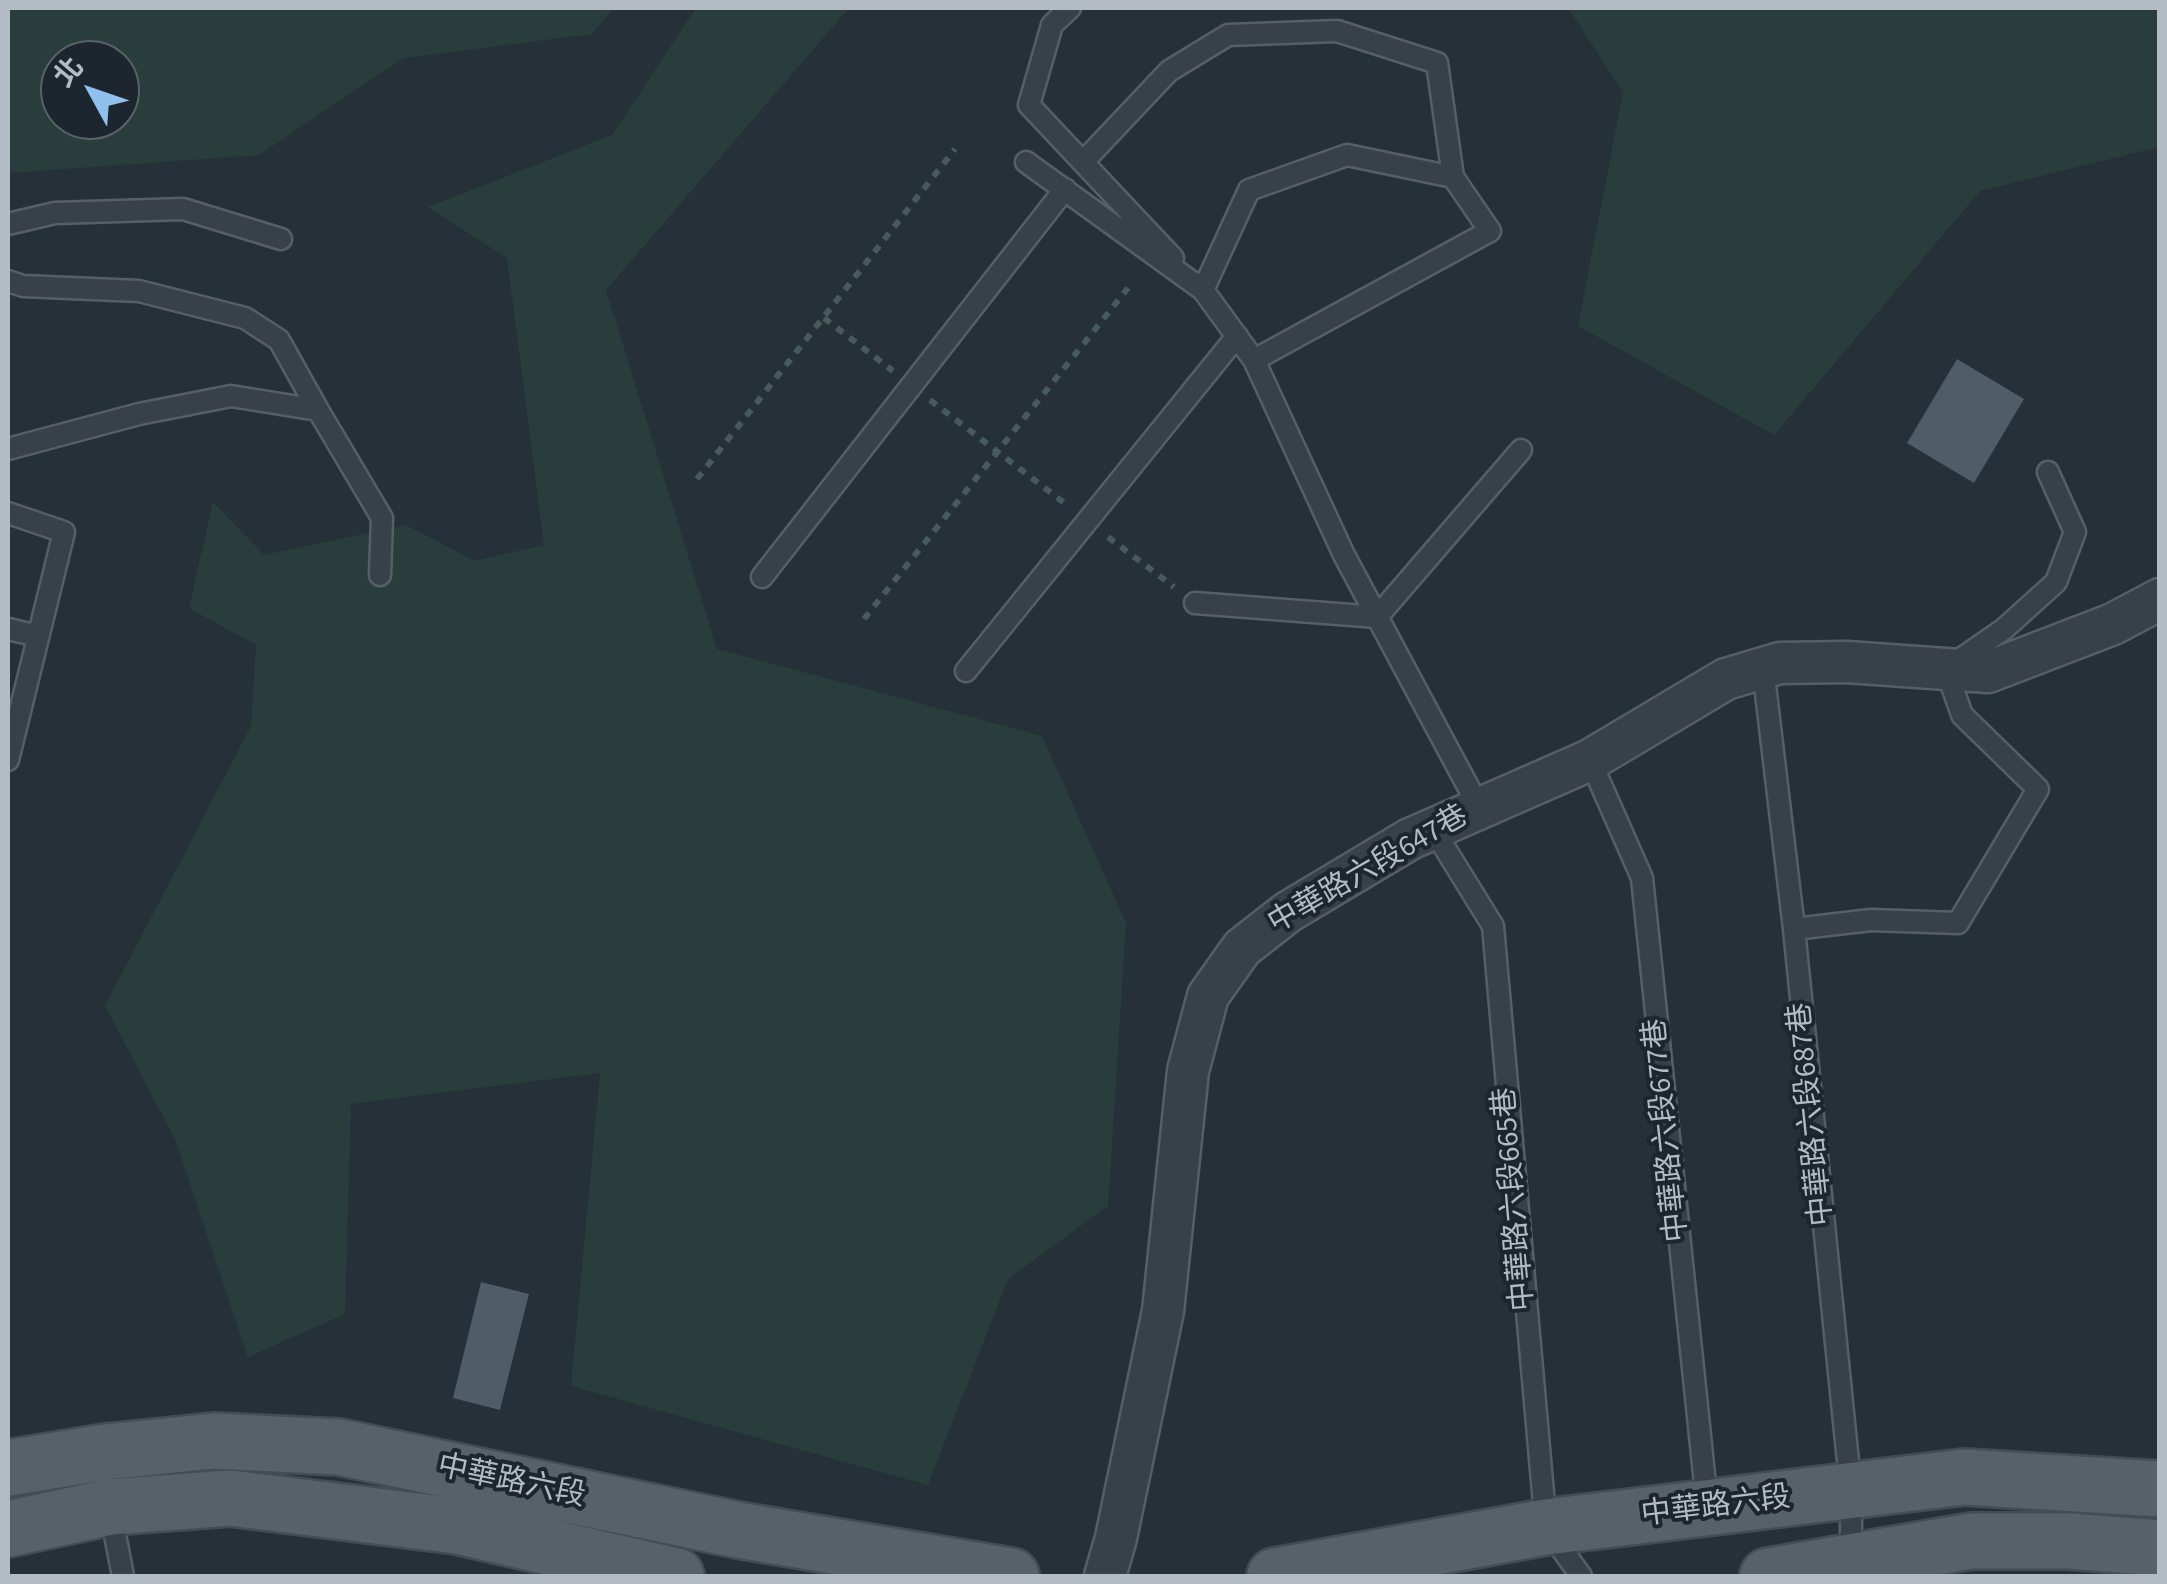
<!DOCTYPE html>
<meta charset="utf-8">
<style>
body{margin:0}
#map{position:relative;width:2167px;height:1584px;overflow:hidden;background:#253039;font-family:"Source Sans 3","Noto Sans TC",sans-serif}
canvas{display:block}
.frame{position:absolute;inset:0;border:10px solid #b3bcc5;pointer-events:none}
.north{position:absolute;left:40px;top:40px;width:100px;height:100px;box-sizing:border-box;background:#1d262e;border:2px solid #59626a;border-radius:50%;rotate:310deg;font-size:28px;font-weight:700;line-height:40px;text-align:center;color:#b3bcc5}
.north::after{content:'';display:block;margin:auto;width:35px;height:45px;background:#90c0ee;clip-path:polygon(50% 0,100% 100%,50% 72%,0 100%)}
</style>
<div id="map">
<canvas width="2167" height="1584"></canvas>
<div class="frame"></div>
<div class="north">北</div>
</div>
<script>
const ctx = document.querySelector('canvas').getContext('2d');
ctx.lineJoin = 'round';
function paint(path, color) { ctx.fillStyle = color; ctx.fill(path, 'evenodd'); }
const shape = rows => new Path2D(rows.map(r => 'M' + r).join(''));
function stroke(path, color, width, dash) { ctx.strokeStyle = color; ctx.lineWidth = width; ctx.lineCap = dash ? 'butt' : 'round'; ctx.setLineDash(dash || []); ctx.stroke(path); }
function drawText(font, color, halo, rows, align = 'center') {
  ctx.font = font + ' "Source Sans 3","Noto Sans TC",sans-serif'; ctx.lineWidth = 8; ctx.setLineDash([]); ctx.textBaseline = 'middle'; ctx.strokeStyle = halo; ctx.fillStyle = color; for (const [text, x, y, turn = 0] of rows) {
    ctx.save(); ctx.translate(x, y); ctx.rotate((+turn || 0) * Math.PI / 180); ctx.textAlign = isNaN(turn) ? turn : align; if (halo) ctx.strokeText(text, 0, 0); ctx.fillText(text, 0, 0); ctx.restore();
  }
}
paint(shape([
 [8,8,614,8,592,34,403,58,259,155,8,173],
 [60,60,120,60,120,120,60,120],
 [696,8,849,8,606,290,717,649,1042,736,1126,923,1108,1206,1008,1279,928,1485,571,1386,600,1073,351,1104,345,1314,248,1357,176,1141,105,1006,251,726,256,645,189,608,213,502,264,555,406,525,475,561,544,545,507,258,428,207,612,135],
 [1568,8,2159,8,2159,147,1980,191,1774,435,1578,326,1623,92]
]), '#293e3c');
paint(shape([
 [1957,359,2024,399,1974,483,1907,443],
 [481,1282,529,1294,500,1410,453,1398]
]), '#505c67');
const service = shape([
 [1070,8,1052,25,1029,105,1173,258],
 [1084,161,1169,71,1228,35,1337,31,1437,63,1453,177,1490,231,1254,360],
 [1026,162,1203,290,1254,360,1344,555,1479,807],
 [8,224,55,213,183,209,281,239],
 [8,281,23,286,139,291,245,318,279,340,318,410,231,396,139,414,8,449],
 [1196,283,1203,290,1249,190,1347,155,1453,177],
 [318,410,382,518,380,575],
 [8,513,64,532,8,760],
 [762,577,1065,189],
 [1195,603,1377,617,1521,450],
 [8,629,38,636],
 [1763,668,1794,929,1851,1491,1851,1560],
 [966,671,1237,336],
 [1590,760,1642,878,1707,1503],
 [1437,825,1438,837,1493,926,1546,1527,1581,1576],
 [1794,929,1871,920,1958,923,2038,789,1962,715,1946,669,2004,629,2056,582,2075,532,2048,472],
 [110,1509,123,1576]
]);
const minor = shape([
 [1105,1576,1116,1538,1163,1311,1188,1071,1208,996,1242,948,1288,912,1410,839,1590,760,1726,679,1780,663,1847,662,1988,672,2113,624,2160,599]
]);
const primary = shape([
 [8,1468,105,1452,214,1441,339,1447,738,1530,1011,1576],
 [8,1529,110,1507,230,1498,457,1526,676,1576],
 [1275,1576,1546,1527,1964,1477,2160,1489],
 [1768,1576,1971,1541,2069,1541,2160,1548]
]);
stroke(service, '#565f67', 25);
stroke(minor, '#565f67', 45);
stroke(primary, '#444d55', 60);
stroke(shape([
 [824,318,893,371],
 [930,400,1067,505],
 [697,479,955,149],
 [1108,537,1174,587],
 [864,619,1128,288]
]), '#485a5b', 6, [8, 8]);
stroke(service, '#38414a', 20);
stroke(minor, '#38414a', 40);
stroke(primary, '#566169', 55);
drawText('30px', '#b3bcc5', '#1d262e', [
 ["中華路六段647巷",1369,871,-30],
 ["中華路六段687巷",1813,1114,-96],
 ["中華路六段677巷",1668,1130,-96],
 ["中華路六段665巷",1516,1199,-95],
 ["中華路六段",511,1483,12],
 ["中華路六段",1716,1508,-7]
]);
</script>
